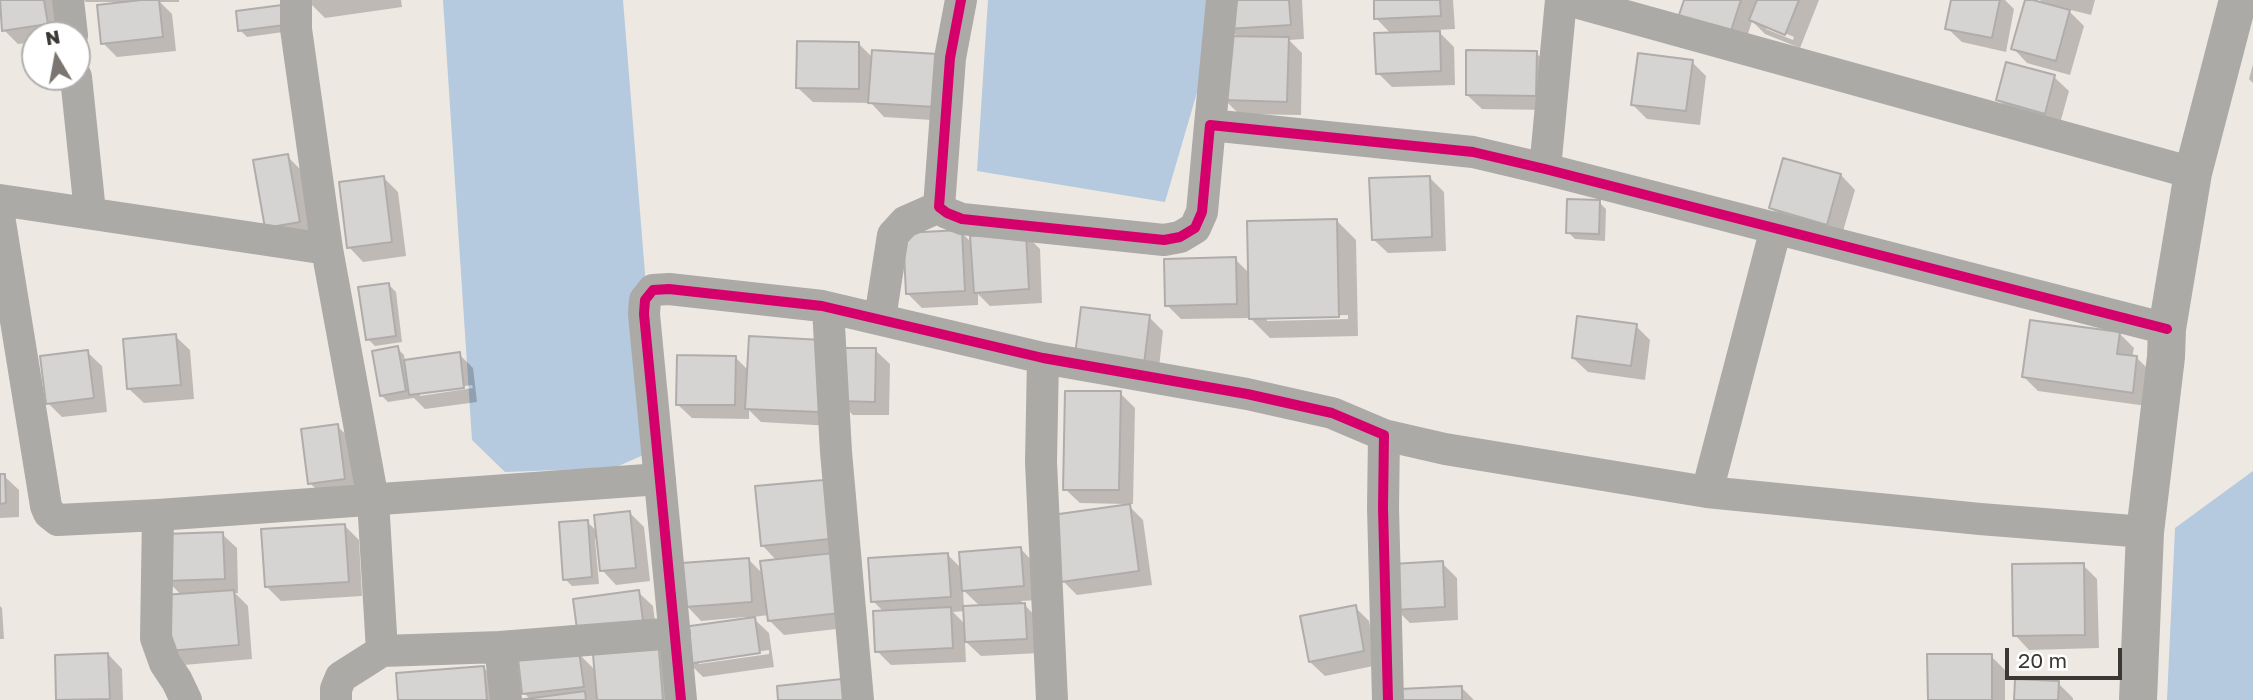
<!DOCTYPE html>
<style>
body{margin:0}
#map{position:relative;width:2253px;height:700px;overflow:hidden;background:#eee8e2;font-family:"Golos Text",sans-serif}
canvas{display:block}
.north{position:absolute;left:21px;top:21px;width:70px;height:70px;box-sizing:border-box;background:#fff;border:2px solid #b1afad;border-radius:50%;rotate:350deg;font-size:19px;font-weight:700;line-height:28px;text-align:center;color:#3b3733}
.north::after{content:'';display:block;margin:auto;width:24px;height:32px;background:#7a7570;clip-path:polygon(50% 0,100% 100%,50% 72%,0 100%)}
.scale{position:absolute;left:2005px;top:648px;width:117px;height:32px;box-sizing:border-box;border:4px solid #3b3733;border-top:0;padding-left:9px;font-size:21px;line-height:24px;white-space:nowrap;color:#3b3733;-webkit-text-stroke:5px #fff;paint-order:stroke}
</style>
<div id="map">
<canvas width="2253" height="700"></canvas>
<div class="north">N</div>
<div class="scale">20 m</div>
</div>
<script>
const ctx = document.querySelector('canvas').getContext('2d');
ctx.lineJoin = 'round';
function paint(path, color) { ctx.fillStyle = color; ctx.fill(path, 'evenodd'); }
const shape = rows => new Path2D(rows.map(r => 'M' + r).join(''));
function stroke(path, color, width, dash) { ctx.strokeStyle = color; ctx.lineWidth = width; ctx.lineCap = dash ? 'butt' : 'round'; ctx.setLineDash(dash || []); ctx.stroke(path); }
paint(shape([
 [443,0,623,0,659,448,614,468,505,472,472,440],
 [988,0,1224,0,1165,202,977,171],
 [2253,471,2253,700,2167,700,2175,528]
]), '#b5c9df');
paint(shape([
 [0,0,55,0,61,35,35,35,35,42,18,44,4,30],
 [84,0,179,0,179,2,160,2,172,14,176,51,117,57,103,43,115,2,86,2],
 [310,0,401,0,402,7,325,18,311,4],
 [1227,0,1302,0,1304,39,1289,40,1302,53,1301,115,1239,114,1225,100,1239,38,1229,28],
 [1375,0,1453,0,1455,29,1437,30,1454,47,1455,85,1392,87,1378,73,1392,35,1376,18],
 [1686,0,1819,0,1800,48,1765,34,1752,21,1743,50],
 [1766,25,1794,37,1793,40,1766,29],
 [1953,0,2005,0,2014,9,2006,52,1962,42,1947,28],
 [2040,0,2095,0,2091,15,2067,9,2084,26,2070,75,2027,63,2013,48,2045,5],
 [282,7,291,31,247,37,240,30],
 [859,44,874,59,948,121,884,117,871,103,813,102,798,88],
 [1536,53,1551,67,1550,110,1482,109,1467,95],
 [1692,62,1706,76,1700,125,1647,119,1633,105],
 [2253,64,2253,83,2249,79],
 [2054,77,2069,91,2059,127,2012,113,1998,99],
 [287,156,301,170,313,236,267,227],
 [1841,175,1855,190,1841,238,1785,222,1771,208],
 [1429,177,1444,192,1446,251,1388,253,1373,239],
 [384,178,398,192,406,256,363,262,349,247],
 [1599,202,1606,209,1605,241,1575,239,1568,232],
 [1336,220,1356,240,1358,336,1270,338,1250,318,1181,319,1167,305,1235,259,1250,274],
 [1348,315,1348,319,1267,321,1267,317],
 [961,232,972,243,1026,235,1040,249,1042,303,990,306,978,294,978,305,922,308,908,294],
 [388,284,396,292,402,342,375,346,368,339],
 [1149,317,1163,331,1158,377,1092,369],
 [1636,326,1650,340,1645,380,1588,372,1573,358],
 [2119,333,2134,348,2132,358,2137,358,2151,372,2147,406,2038,391,2024,377],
 [175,336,190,350,194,399,144,403,129,389],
 [750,338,832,426,761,422,749,410,749,419,692,418,677,404,735,357,749,371],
 [397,348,404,355,405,361,459,354,473,368,477,402,425,409,414,398,388,402,381,395],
 [472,385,473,388,420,396,420,392],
 [875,350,890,364,889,415,853,415,839,401],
 [87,352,102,366,107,412,62,417,48,403],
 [1120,393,1135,408,1133,504,1127,504,1143,520,1152,585,1077,595,1063,581,1126,504,1080,503,1065,489],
 [337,426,352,440,359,493,324,497,310,483],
 [0,476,4,476,19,490,19,517,0,518],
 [824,482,854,627,784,635,769,620,769,615,752,617,769,633,774,667,703,677,689,663,746,620,745,617,701,621,687,606,748,559,764,575,777,561,762,545],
 [769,650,769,654,699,664,699,660],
 [630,513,644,527,650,581,616,585,602,570,598,538,595,539,599,584,572,586,565,579,587,522,598,532],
 [344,525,359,540,362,596,281,601,267,587],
 [222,534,237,548,238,593,235,593,248,606,252,659,184,665,170,651,182,596,167,580],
 [1020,548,1034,563,1038,600,1021,601,1038,619,1040,653,981,656,965,641,966,662,891,665,877,651,884,612,873,601,948,555,962,569],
 [963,590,981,607,964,608],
 [965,611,965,624,953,612],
 [1442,563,1457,578,1458,620,1410,623,1396,609],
 [2083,565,2097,579,2099,648,2029,650,2015,635],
 [638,592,653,606,657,638,681,700,531,700,524,693,578,653,596,671],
 [0,606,2,608,4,639,0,639],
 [1355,607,1369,621,1378,665,1325,676,1310,662],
 [108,654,122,669,123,700,58,700,56,657],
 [1991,656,2005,670,2005,700,1929,700],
 [484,668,498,682,499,700,400,700],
 [2058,683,2073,698,2073,700,2015,700],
 [1461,687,1474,700,1402,700]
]), '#0003');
const building = shape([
 [0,0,44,0,48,24,2,31,0,0],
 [141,0,159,0,163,37,101,44,97,5,141,0],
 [1225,0,1289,0,1291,25,1227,29,1225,0],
 [1374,0,1440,0,1441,16,1374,19,1374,0],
 [1684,0,1741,0,1729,37,1677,21,1684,0],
 [1757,0,1799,0,1785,35,1749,20,1757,0],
 [1951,0,2000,0,1992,38,1945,29,1951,0],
 [2025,0,2033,0,2070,10,2056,61,2011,49,2025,0],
 [282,5,285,25,238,31,236,11,282,5],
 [1440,31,1441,71,1376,74,1374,33,1440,31],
 [1225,36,1289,37,1287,102,1223,100,1225,36],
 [797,41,859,42,859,89,796,88,797,41],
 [872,50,938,54,934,107,868,103,872,50],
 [1466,50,1537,51,1536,96,1466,95,1466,50],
 [1638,53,1693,60,1686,111,1631,105,1638,53],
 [2006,62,2055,75,2045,114,1996,100,2006,62],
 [288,154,300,222,265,228,253,160,288,154],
 [1783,158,1841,174,1827,225,1769,208,1783,158],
 [384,176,392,242,347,248,339,182,384,176],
 [1430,176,1432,237,1372,240,1369,178,1430,176],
 [1567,199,1600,200,1599,234,1566,233,1567,199],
 [1337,219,1339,317,1249,319,1247,221,1337,219],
 [962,230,965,291,906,294,903,233,962,230],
 [1026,233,1029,289,974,293,970,236,1026,233],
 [1236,257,1237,304,1165,306,1164,259,1236,257],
 [389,283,396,336,366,340,358,287,389,283],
 [1081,307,1150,315,1144,364,1075,355,1081,307],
 [1577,316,1637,324,1631,366,1572,358,1577,316],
 [2030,320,2120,332,2117,354,2137,356,2133,393,2022,377,2030,320],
 [176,334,181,385,127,389,123,339,176,334],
 [749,336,822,340,819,412,745,409,749,336],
 [398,346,406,391,380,396,372,351,398,346],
 [838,348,876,348,875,402,837,401,838,348],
 [88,350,94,398,46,404,40,356,88,350],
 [460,352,464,388,409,395,404,360,460,352],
 [677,355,736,356,735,405,676,405,677,355],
 [1065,391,1121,391,1119,490,1063,490,1065,391],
 [338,424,345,479,308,484,301,429,338,424],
 [0,474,5,474,6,503,0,504,0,474],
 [824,480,830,539,761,546,755,486,824,480],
 [1130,504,1139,571,1061,582,1052,515,1130,504],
 [630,511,636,568,600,571,594,515,630,511],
 [588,520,592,577,563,580,559,522,588,520],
 [345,524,349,582,265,587,261,529,345,524],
 [223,532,225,579,165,581,163,534,223,532],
 [1021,547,1024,586,962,591,959,552,1021,547],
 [833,553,840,613,768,621,760,561,833,553],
 [948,553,951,597,871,602,868,558,948,553],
 [749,558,752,602,685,607,682,563,749,558],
 [1443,561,1445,607,1394,610,1392,564,1443,561],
 [2084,563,2085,635,2013,636,2012,564,2084,563],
 [234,590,239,645,168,651,163,595,234,590],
 [639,590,644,628,578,637,573,599,639,590],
 [1025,603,1027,639,965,642,963,606,1025,603],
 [1356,605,1364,651,1309,662,1300,616,1356,605],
 [951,607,953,648,875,652,873,611,951,607],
 [755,617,760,653,687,664,683,627,755,617],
 [658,638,663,700,597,700,592,643,658,638],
 [579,651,584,687,522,694,518,658,579,651],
 [108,653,110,699,56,700,55,655,108,653],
 [1927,654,1992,654,1992,700,1928,700,1927,654],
 [484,666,487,700,398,700,396,673,484,666],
 [842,679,844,700,778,700,777,686,842,679],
 [2015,679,2059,681,2058,700,2014,700,2015,679],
 [1462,686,1462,700,1400,700,1400,689,1462,686],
 [585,691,586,700,518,700,585,691]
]);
paint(building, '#d6d3d3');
stroke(building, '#afacab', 2);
stroke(shape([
 [68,0,72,35],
 [296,0,296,29,327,249,373,500,382,651,500,647,675,633],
 [961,0,950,58,939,207,947,213,962,219,1164,240,1180,237,1195,228,1202,212,1210,125,1473,152,1545,169,2167,329],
 [1568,0,2193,173],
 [76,77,90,212],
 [1210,125,1222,0],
 [1545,169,1561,0],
 [0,200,327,249],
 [0,222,46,506,49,513,58,520,158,515,660,479],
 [828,308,836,452,858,700],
 [880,318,893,235,905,222,939,207],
 [1043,358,1041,462,1052,700],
 [1384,435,1445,449,1707,492,1980,519,2145,532],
 [1707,492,1776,228],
 [158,515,156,638,165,663,177,681,186,700],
 [500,647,506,700],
 [336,700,336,689,341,677,382,651],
 [681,700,644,314,645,300,653,290,669,289,822,306,1043,358,1247,394,1332,413,1384,435,1383,508,1388,700]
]), '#abaaa7', 32);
stroke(shape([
 [2138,700,2145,532,2166,357,2167,329,2193,173,2238,0]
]), '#abaaa7', 38);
stroke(shape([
 [961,0,950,58,939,207,947,213,962,219,1164,240,1180,237,1195,228,1202,212,1210,125,1473,152,1545,169,2167,329],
 [681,700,644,314,645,300,653,290,669,289,822,306,1043,358,1247,394,1332,413,1384,435,1383,508,1388,700]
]), '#d6006c', 10);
</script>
